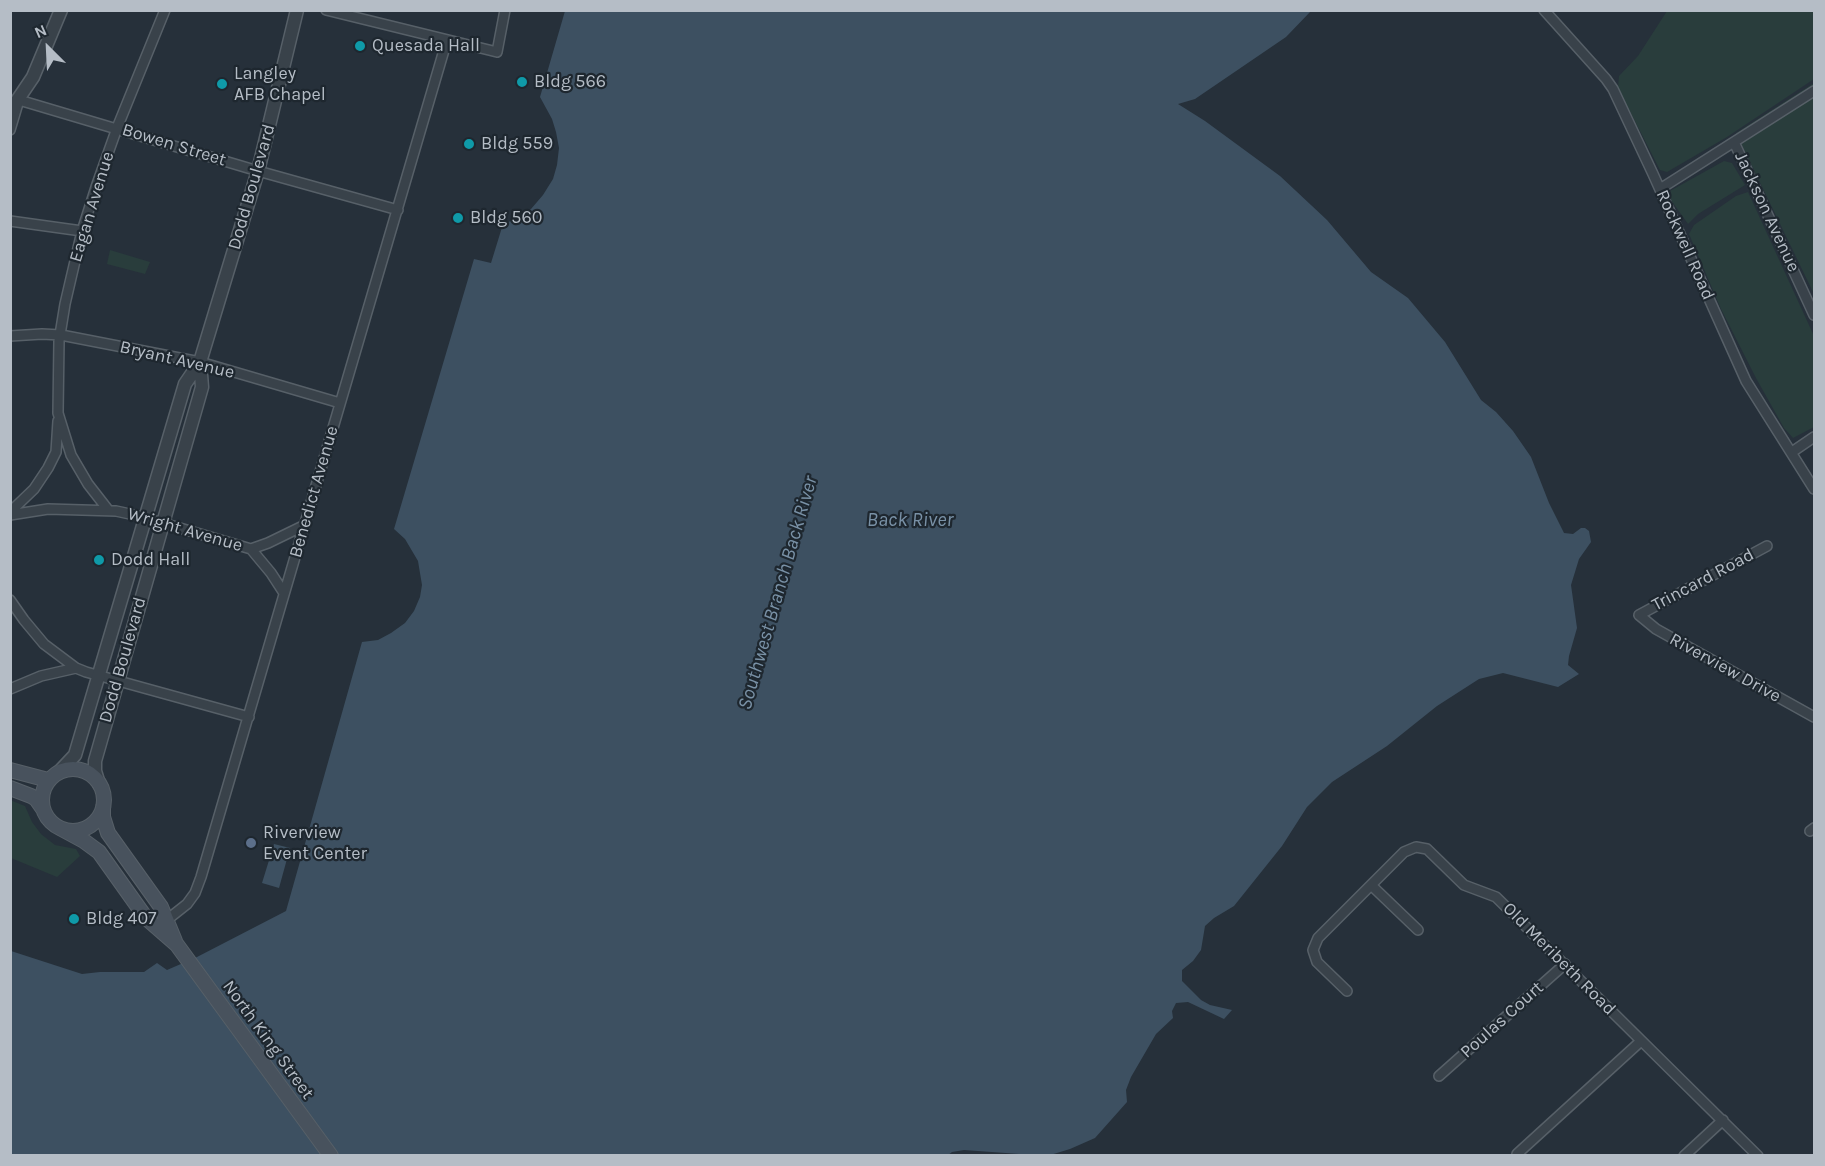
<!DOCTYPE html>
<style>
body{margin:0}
#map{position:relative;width:1825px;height:1166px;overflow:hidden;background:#26303a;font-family:Karla,sans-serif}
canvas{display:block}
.frame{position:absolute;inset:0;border:12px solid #b5bdc6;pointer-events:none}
.north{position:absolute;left:18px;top:18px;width:60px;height:60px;-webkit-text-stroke:4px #1e272f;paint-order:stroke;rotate:336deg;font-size:16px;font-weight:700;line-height:24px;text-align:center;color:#b5bdc6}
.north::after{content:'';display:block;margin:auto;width:21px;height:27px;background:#b5bdc6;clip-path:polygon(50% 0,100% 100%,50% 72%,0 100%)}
</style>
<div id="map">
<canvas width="1825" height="1166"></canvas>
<div class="frame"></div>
<div class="north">N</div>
</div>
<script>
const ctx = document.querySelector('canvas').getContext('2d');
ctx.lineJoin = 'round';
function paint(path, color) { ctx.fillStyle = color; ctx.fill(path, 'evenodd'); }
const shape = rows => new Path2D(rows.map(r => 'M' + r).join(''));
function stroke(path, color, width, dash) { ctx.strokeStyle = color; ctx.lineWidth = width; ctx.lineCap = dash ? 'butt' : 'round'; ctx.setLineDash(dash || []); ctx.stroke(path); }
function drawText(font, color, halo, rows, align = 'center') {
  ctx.font = font + ' Karla,sans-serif'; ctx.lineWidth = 4.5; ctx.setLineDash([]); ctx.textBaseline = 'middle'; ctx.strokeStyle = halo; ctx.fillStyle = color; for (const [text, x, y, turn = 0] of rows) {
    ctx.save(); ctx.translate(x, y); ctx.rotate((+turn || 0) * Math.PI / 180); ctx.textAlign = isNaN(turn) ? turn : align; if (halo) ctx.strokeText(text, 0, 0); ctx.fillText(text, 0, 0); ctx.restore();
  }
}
paint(shape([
 [1667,11,1814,11,1814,79,1727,137,1667,172,1660,170,1618,88,1619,76,1638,56],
 [1814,83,1814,294,1736,133],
 [1724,161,1732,163,1745,185,1698,214,1688,224,1671,200,1670,191],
 [1748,192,1814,336,1814,427,1793,438,1784,428,1756,378,1721,309,1689,234,1694,225,1736,196],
 [110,250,150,262,145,274,107,264],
 [10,800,25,806,32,822,41,834,55,845,76,849,80,856,57,877,11,858]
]), '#293d3c');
paint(shape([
 [565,11,1311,11,1286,37,1195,99,1178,104,1205,121,1280,176,1327,220,1371,272,1408,298,1445,342,1481,400,1496,412,1513,431,1531,457,1549,503,1564,533,1573,534,1581,528,1585,528,1589,531,1591,542,1579,559,1571,585,1577,628,1569,656,1568,665,1579,674,1558,687,1503,673,1479,679,1437,706,1387,746,1332,782,1307,807,1282,846,1234,906,1214,918,1205,926,1201,950,1193,961,1182,970,1182,981,1201,1000,1210,1005,1232,1010,1224,1019,1188,1002,1176,1003,1172,1011,1173,1018,1156,1034,1131,1077,1126,1090,1127,1102,1095,1138,1070,1149,1047,1156,964,1150,952,1152,947,1156,11,1156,11,951,82,974,100,972,144,972,157,963,167,970,197,957,286,911,362,642,378,640,391,633,405,623,414,611,420,597,422,585,418,561,405,539,394,529,474,259,491,263,503,224,516,219,531,209,543,195,553,179,557,165,559,148,556,132,552,119,540,97],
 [274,844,290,848,279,888,262,883]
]), '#3d5061');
const minor = shape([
 [326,10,497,52,505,10],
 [1544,10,1606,79,1613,89,1653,174,1746,381,1814,489],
 [10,130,19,100,258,171,398,210],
 [1734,142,1814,315],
 [1660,189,1814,91],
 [10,221,82,231],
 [10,336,42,334,61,335,200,362,340,403],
 [1792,452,1814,437],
 [109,511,88,484,71,455,58,413,59,341,65,304,82,231,96,187,117,128,165,10],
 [10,512,34,489,48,468,56,452,58,421],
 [10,515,48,509,116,511,139,516,251,549,271,573,284,593],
 [1767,546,1639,615,1656,629,1814,717],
 [251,549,268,543,305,525],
 [10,600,24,620,44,644,76,668,86,672,249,717],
 [10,689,41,676,76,668],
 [1810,831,1814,828],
 [1371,885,1418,930],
 [163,923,187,904,195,893,201,877,447,40],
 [1347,991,1317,962,1313,950,1318,938,1404,852,1416,847,1427,849,1464,885,1496,897,1758,1156],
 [1439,1076,1565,964],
 [1517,1154,1641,1041],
 [1684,1156,1723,1120]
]);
const tertiary = shape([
 [10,111,33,77,61,10],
 [59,772,75,755,185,384,200,362,258,171,297,10],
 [99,784,95,771,95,761,202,387,200,362]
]);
const secondary = shape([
 '42 800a31 31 0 1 1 62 0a31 31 0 1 1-62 0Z',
 [10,770,48,780],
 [10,788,31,796,36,799,43,809],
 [103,807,103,817,108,833,161,907,175,941],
 [60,828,84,841,99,852,146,918,177,945,331,1156]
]);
stroke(minor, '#576068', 12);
stroke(tertiary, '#576068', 15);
stroke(secondary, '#576068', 16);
stroke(minor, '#39424a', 9);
stroke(tertiary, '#39424a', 12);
stroke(secondary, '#48525d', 14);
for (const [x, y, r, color] of [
 [360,46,6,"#0f9aa8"],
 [522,82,6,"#0f9aa8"],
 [222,84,6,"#0f9aa8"],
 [469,144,6,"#0f9aa8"],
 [458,218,6,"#0f9aa8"],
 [99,560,6,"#0f9aa8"],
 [251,843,6,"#5c6f8a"],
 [74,919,6,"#0f9aa8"]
]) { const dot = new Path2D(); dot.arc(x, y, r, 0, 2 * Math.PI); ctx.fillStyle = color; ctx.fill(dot); stroke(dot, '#1e272f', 2); }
drawText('18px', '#b5bdc6', '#1e272f', [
 ["Quesada Hall",372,46],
 ["Langley",234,74],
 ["AFB Chapel",234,95],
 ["Bldg 566",534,82],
 ["Bldg 559",481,144],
 ["Bldg 560",470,218],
 ["Dodd Hall",111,560],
 ["Riverview",263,833],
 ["Event Center",263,854],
 ["Bldg 407",86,919]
], 'left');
drawText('18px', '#b5bdc6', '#1e272f', [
 ["Bowen Street",174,145,17],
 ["Dodd Boulevard",252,187,-74],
 ["Eagan Avenue",92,207,-73],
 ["Jackson Avenue",1767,212,65],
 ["Rockwell Road",1685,245,66],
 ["Bryant Avenue",177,360,13],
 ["Benedict Avenue",314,492,-74],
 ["Wright Avenue",185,530,16],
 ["Trincard Road",1703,580,-28],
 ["Dodd Boulevard",123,660,-74],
 ["Riverview Drive",1725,668,29],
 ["Old Meribeth Road",1559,959,45],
 ["Poulas Court",1502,1020,-42],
 ["North King Street",268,1040,54]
]);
drawText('italic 20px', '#7991a6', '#1e272f', [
 ["Back River",910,520],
 ["Southwest Branch Back River",778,593,-74]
]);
</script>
